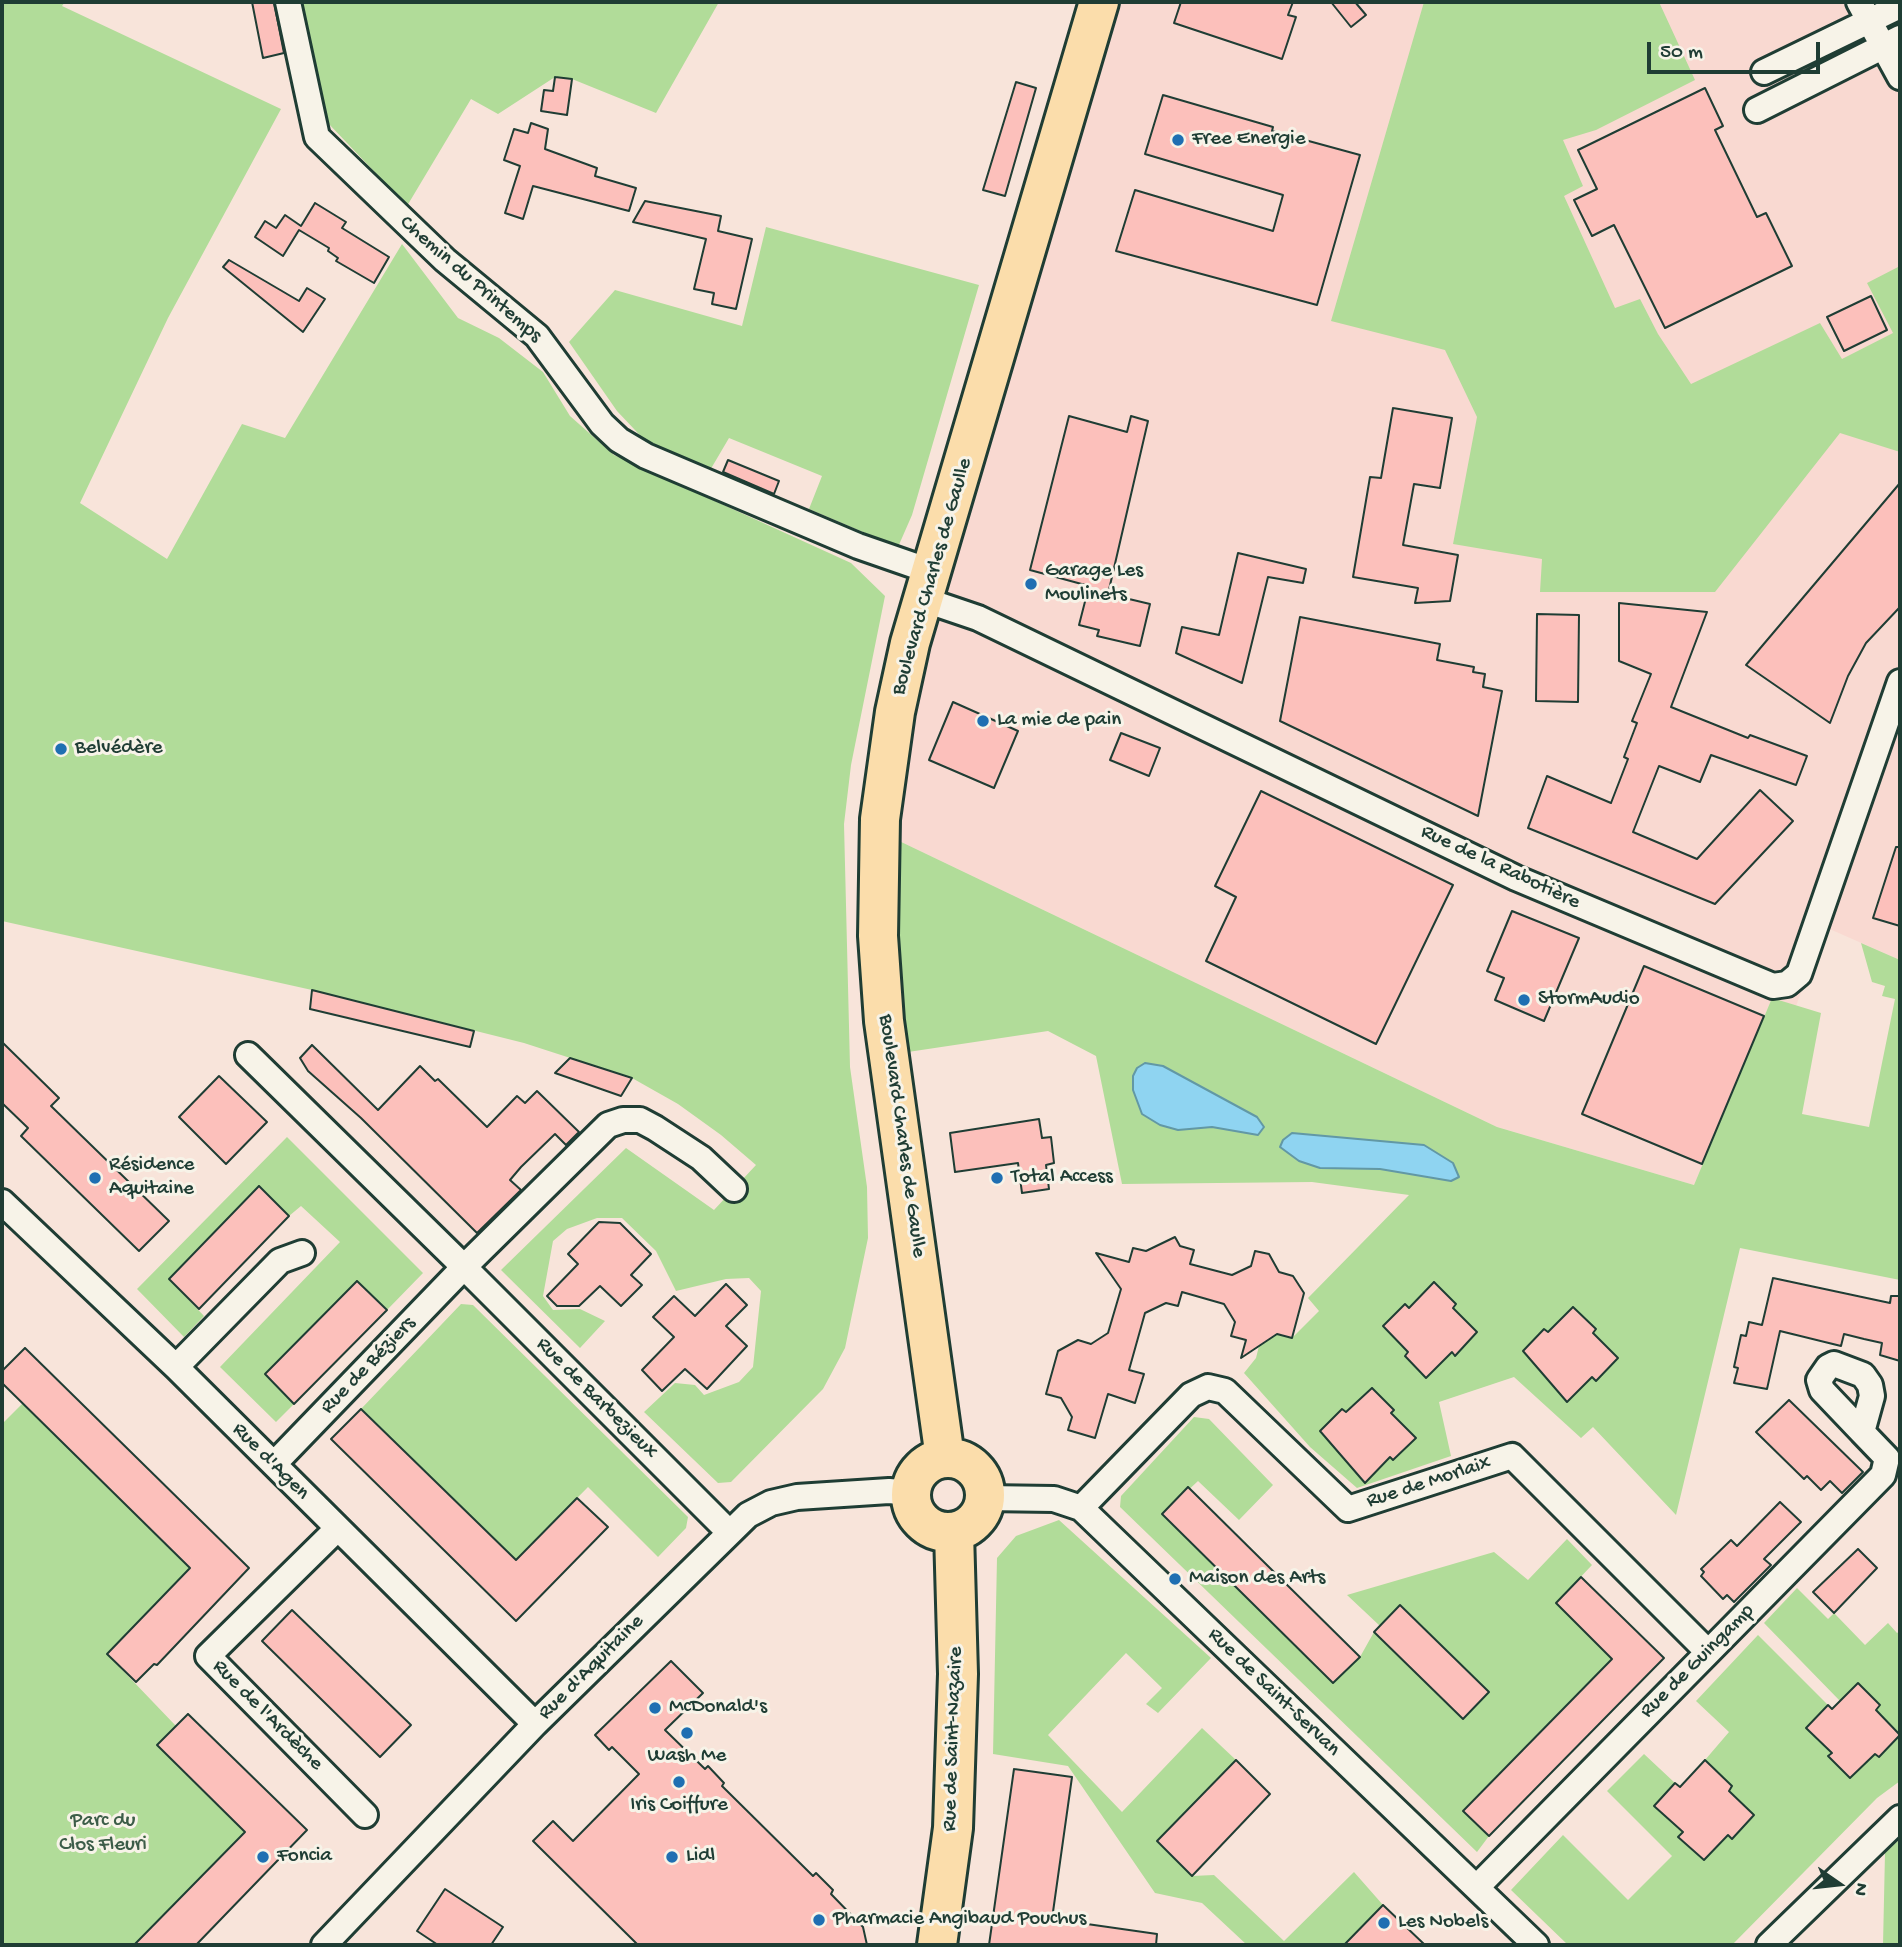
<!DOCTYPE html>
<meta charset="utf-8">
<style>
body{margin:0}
#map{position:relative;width:1902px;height:1947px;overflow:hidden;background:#f8e4da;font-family:"Gochi Hand",sans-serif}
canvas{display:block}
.frame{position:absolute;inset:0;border:4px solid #1f3d34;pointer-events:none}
.north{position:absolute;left:1804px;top:1849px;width:70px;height:70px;-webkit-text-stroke:5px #f7f3e8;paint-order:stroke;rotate:104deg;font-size:19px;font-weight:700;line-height:28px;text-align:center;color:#1f3d34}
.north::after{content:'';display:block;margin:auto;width:24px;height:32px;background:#1f3d34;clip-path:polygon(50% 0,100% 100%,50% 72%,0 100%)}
.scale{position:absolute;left:1647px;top:42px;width:173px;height:32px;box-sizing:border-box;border:4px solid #1f3d34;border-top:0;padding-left:9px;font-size:21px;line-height:24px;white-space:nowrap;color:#1f3d34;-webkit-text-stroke:5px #f7f3e8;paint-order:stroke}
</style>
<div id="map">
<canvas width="1902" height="1947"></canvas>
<div class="frame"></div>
<div class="north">N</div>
<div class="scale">50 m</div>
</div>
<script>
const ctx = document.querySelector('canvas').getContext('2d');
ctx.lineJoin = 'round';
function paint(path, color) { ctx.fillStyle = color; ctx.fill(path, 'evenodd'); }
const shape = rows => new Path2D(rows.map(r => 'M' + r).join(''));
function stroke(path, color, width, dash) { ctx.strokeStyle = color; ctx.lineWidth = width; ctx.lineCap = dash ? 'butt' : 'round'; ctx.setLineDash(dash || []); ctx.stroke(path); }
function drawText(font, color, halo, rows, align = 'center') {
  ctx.font = font + ' "Gochi Hand",sans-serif'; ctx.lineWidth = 6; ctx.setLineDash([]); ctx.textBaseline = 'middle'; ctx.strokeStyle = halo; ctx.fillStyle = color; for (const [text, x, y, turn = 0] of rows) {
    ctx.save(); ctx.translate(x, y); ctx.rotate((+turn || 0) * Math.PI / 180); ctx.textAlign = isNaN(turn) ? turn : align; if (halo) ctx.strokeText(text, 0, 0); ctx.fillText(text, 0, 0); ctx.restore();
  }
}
paint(shape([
 [1115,2,1900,2,1900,960,1825,927,1796,1006,1772,998,1694,1185,1497,1127,895,839,916,689]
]), '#f9d9d1');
paint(shape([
 [2,2,65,2,62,6,281,109,168,318,80,503,167,559,242,424,285,438,402,244,458,318,499,338,543,372,570,416,614,455,851,563,885,596,851,765,844,824,850,1067,867,1187,868,1238,845,1348,823,1389,731,1482,718,1483,644,1412,675,1383,695,1385,704,1395,739,1382,753,1367,761,1291,749,1278,726,1279,676,1291,656,1251,622,1218,597,1218,567,1229,553,1241,543,1296,553,1310,580,1309,605,1321,580,1348,501,1270,626,1148,714,1210,756,1165,721,1135,678,1104,632,1078,524,1043,312,990,2,921],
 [301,2,719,2,656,113,572,79,555,77,498,114,471,99,407,206,327,122],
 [1424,2,1659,2,1695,80,1596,130,1563,140,1583,186,1564,196,1615,308,1640,299,1658,334,1691,384,1820,323,1842,359,1893,333,1867,283,1900,266,1900,452,1840,433,1715,592,1540,592,1542,559,1453,544,1477,417,1445,350,1331,321],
 [766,227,979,285,912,515,898,547,809,509,822,476,729,438,709,472,651,447,617,411,569,342,615,290,742,326],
 [895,839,1497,1127,1694,1185,1772,998,1821,1013,1802,1114,1869,1127,1895,999,1882,996,1885,986,1872,982,1861,943,1900,960,1900,1280,1740,1248,1676,1515,1593,1427,1581,1438,1514,1377,1439,1402,1451,1456,1357,1488,1310,1447,1244,1373,1256,1358,1259,1346,1277,1334,1292,1338,1319,1311,1308,1298,1409,1195,1312,1182,1122,1184,1096,1056,1048,1031,908,1052,895,920],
 [287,1137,423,1273,387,1310,356,1282,265,1374,294,1404,276,1422,220,1367,340,1242,301,1206,289,1216,259,1186,169,1279,204,1316,184,1337,137,1289],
 [461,1304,473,1305,688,1517,686,1528,658,1557,588,1487,516,1560,361,1409],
 [23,1403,193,1571,183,1575,107,1654,176,1726,157,1745,248,1835,240,1838,134,1945,2,1945,2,1424],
 [1194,1417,1209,1419,1273,1485,1239,1520,1198,1481,1162,1515,1333,1683,1360,1657,1374,1632,1464,1719,1489,1692,1401,1605,1380,1626,1347,1595,1494,1552,1528,1580,1567,1539,1592,1565,1556,1603,1612,1659,1463,1810,1489,1836,1477,1852,1120,1507,1121,1496],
 [1059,1520,1211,1658,1158,1713,1146,1704,1162,1688,1126,1653,1048,1735,1122,1812,1202,1728,1236,1760,1157,1842,1192,1876,1214,1875,1284,1941,1354,1872,1383,1905,1349,1941,1353,1945,1247,1945,1202,1903,1155,1893,1068,1766,993,1754,997,1558,1016,1536],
 [1797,1588,1828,1619,1834,1613,1865,1645,1888,1623,1897,1633,1900,1631,1900,1734,1876,1710,1880,1704,1859,1684,1840,1701,1764,1623],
 [1758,1635,1828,1705,1807,1728,1832,1753,1829,1757,1850,1778,1875,1754,1879,1757,1900,1735,1900,1781,1877,1798,1732,1945,1568,1945,1511,1890,1563,1835,1628,1900,1672,1856,1607,1791,1644,1754,1675,1783,1654,1806,1683,1832,1678,1838,1703,1860,1728,1835,1732,1838,1754,1816,1729,1791,1732,1786,1705,1760,1729,1732,1696,1701],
 [1900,1839,1900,1945,1883,1945,1885,1853]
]), '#b1dc99');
const water = shape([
 [1145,1063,1163,1066,1257,1117,1264,1127,1258,1135,1212,1127,1178,1130,1160,1125,1142,1114,1133,1090,1133,1076,1137,1068,1145,1063],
 [1292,1133,1424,1145,1453,1163,1459,1177,1451,1181,1380,1169,1320,1168,1299,1161,1280,1147,1283,1140,1292,1133]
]);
paint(water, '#8fd4f1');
stroke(water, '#6298a5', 2);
const building = shape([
 [252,2,274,2,284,53,263,58,252,2],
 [1181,2,1293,2,1288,15,1296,17,1282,59,1174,23,1181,2],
 [1331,2,1355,2,1366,15,1351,27,1331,2],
 [555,77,572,79,567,115,541,111,544,90,553,91,555,77],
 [1016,82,1036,88,1005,196,983,190,1016,82],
 [1705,88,1723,126,1715,130,1757,217,1766,213,1792,266,1665,328,1614,225,1592,236,1574,200,1597,189,1578,150,1705,88],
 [1163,95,1273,127,1272,131,1360,155,1317,305,1116,251,1135,190,1273,231,1283,195,1145,154,1163,95],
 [531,123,548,129,545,149,597,168,595,176,636,188,629,211,533,186,523,219,505,213,520,166,504,160,514,129,528,133,531,123],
 [645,201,721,216,718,231,752,239,736,309,712,304,714,293,694,289,706,239,633,222,645,201],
 [315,203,346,222,342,228,389,257,374,283,336,261,338,258,328,251,329,248,299,230,283,256,255,237,265,221,276,228,285,215,301,226,315,203],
 [229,260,299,301,307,288,325,299,303,332,223,267,229,260],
 [1871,296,1887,330,1844,351,1827,317,1871,296],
 [1393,408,1452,418,1440,488,1414,484,1403,545,1458,555,1450,601,1415,603,1418,588,1353,577,1370,477,1381,478,1393,408],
 [1069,416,1127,432,1131,416,1148,421,1108,594,1150,604,1140,646,1097,636,1099,630,1079,625,1089,586,1030,570,1069,416],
 [728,460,779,481,774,494,723,472,728,460],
 [1900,483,1900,607,1866,643,1848,676,1830,723,1746,665,1900,483],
 [1238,553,1306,569,1303,583,1268,577,1242,683,1176,653,1182,627,1219,635,1238,553],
 [1619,603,1707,612,1671,707,1748,738,1750,735,1807,756,1796,785,1711,755,1700,782,1659,766,1633,832,1697,859,1760,790,1793,821,1715,904,1528,828,1547,776,1611,803,1628,759,1624,757,1637,723,1632,721,1651,674,1619,661,1619,603],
 [1537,614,1579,615,1578,702,1536,701,1537,614],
 [1300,617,1440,644,1437,660,1474,667,1473,672,1485,674,1483,687,1502,691,1478,816,1280,721,1300,617],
 [953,702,1018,731,994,788,929,760,953,702],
 [1121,733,1160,748,1149,776,1110,760,1121,733],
 [1261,791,1453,885,1376,1044,1206,961,1236,897,1215,886,1261,791],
 [1896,847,1900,847,1900,926,1873,918,1896,847],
 [1512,911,1579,938,1544,1021,1495,1000,1504,978,1487,971,1512,911],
 [1644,966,1764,1016,1702,1164,1582,1114,1644,966],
 [312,990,474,1031,470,1047,310,1009,312,990],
 [2,1042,59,1098,51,1106,169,1221,139,1251,21,1136,28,1128,2,1103,2,1042],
 [312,1045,378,1110,420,1066,435,1081,438,1079,487,1127,517,1096,525,1103,537,1091,579,1132,566,1145,555,1134,521,1167,510,1180,521,1190,477,1233,361,1118,308,1071,300,1058,312,1045],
 [570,1058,632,1078,621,1096,555,1073,570,1058],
 [219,1076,267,1122,226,1164,179,1117,219,1076],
 [1039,1119,1042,1138,1051,1137,1054,1163,1046,1165,1049,1189,1022,1193,1018,1163,955,1172,950,1133,1039,1119],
 [259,1186,289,1216,199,1309,169,1279,259,1186],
 [599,1222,620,1223,651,1254,631,1275,642,1285,621,1306,600,1286,579,1306,557,1306,547,1296,578,1264,568,1254,599,1222],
 [1175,1237,1180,1246,1194,1250,1190,1264,1232,1275,1251,1266,1255,1251,1269,1254,1279,1272,1293,1276,1304,1293,1292,1338,1277,1334,1241,1358,1246,1340,1231,1336,1235,1322,1224,1304,1182,1292,1178,1306,1166,1303,1145,1313,1129,1370,1144,1374,1135,1403,1108,1394,1095,1438,1068,1430,1072,1417,1061,1398,1046,1394,1058,1351,1078,1340,1091,1344,1108,1333,1121,1289,1096,1253,1129,1262,1133,1248,1146,1251,1175,1237],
 [1773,1278,1890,1303,1891,1296,1900,1296,1900,1361,1880,1355,1882,1343,1864,1339,1844,1334,1841,1346,1780,1331,1767,1389,1734,1383,1738,1368,1734,1367,1741,1335,1746,1336,1749,1322,1762,1325,1773,1278],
 [357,1281,387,1310,294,1404,265,1374,357,1281],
 [1434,1282,1456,1304,1453,1308,1477,1332,1455,1356,1452,1352,1426,1378,1405,1356,1408,1352,1383,1326,1405,1304,1409,1308,1434,1282],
 [726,1284,747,1305,726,1326,747,1346,707,1389,685,1369,662,1391,642,1370,674,1337,653,1317,674,1296,695,1316,726,1284],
 [1573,1307,1596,1329,1593,1333,1618,1358,1596,1381,1592,1377,1567,1402,1523,1351,1544,1329,1548,1332,1573,1307],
 [25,1348,249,1568,157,1665,154,1664,136,1682,107,1654,190,1568,2,1383,2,1371,25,1348],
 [1372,1388,1394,1410,1391,1413,1416,1438,1393,1460,1390,1457,1365,1483,1320,1431,1342,1409,1346,1412,1372,1388],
 [1789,1400,1863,1472,1842,1493,1830,1481,1821,1490,1807,1476,1804,1479,1756,1432,1789,1400],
 [361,1409,516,1560,577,1498,608,1527,516,1621,331,1439,361,1409],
 [1188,1487,1360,1657,1333,1683,1162,1514,1188,1487],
 [1780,1502,1801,1522,1764,1559,1771,1565,1734,1602,1727,1595,1723,1599,1701,1576,1704,1572,1701,1569,1731,1540,1737,1546,1780,1502],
 [1858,1549,1877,1568,1834,1613,1813,1592,1858,1549],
 [1581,1577,1664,1658,1489,1836,1463,1811,1612,1659,1556,1603,1581,1577],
 [1400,1605,1489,1692,1463,1719,1374,1632,1400,1605],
 [292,1610,411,1725,380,1757,262,1641,292,1610],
 [671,1661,703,1693,665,1730,705,1769,708,1766,724,1783,722,1786,813,1876,816,1873,833,1890,831,1894,863,1927,867,1945,638,1945,533,1841,553,1821,573,1841,639,1774,612,1747,609,1750,595,1735,671,1661],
 [1858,1683,1880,1705,1876,1710,1900,1735,1879,1757,1875,1754,1850,1778,1828,1756,1832,1753,1806,1728,1828,1705,1832,1709,1858,1683],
 [188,1714,307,1830,196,1945,134,1945,245,1832,157,1745,188,1714],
 [1236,1760,1270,1794,1192,1876,1157,1841,1236,1760],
 [1705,1760,1732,1786,1729,1791,1754,1815,1732,1839,1728,1835,1704,1860,1678,1837,1683,1832,1654,1806,1675,1783,1680,1787,1705,1760],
 [1014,1769,1072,1777,1052,1919,1157,1934,1156,1945,989,1945,1014,1769],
 [445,1889,503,1927,491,1945,438,1945,417,1931,445,1889],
 [1383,1905,1425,1945,1344,1945,1383,1905]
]);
paint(building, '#fcc0bb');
stroke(building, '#1f3d34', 2);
const street = shape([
 [288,2,317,137,445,260,537,336,602,424,619,440,646,456,858,546,930,571],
 [1859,2,1900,77],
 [1764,72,1900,6],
 [1757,110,1900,38],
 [922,599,978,618,1516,878,1773,986,1787,984,1799,974,1900,682],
 [248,1055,464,1267,608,1125,623,1120,640,1120,655,1128,701,1158,734,1189],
 [2,1202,176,1367,535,1724],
 [176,1367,280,1261,302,1253],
 [274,1464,464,1267,728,1531],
 [985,1498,1054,1499,1081,1508,1536,1945],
 [1081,1508,1191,1395,1208,1387,1225,1391,1348,1509,1512,1456,1708,1652],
 [336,1530,208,1656,365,1815],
 [1477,1887,1883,1475,1887,1458,1862,1432,1872,1396,1870,1385,1863,1375,1834,1364,1828,1367,1819,1380,1822,1390,1862,1432],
 [324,1945,535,1724,748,1515,771,1503,797,1497,889,1491,911,1493],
 [1769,1945,1900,1818]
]);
const primary = shape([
 [945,1458,884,1021,878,936,880,819,895,712,910,643,1099,2],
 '911 1495a37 37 0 1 1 74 0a37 37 0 1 1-74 0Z',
 [937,1945,953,1828,958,1674,954,1532]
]);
stroke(street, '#1f3d34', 30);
stroke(primary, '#1f3d34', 44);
stroke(street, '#f7f3e8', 24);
stroke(primary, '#fbddab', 38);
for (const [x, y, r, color] of [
 [1178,140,7,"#1f6fb2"],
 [1031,584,7,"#1f6fb2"],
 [983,721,7,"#1f6fb2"],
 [61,749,7,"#1f6fb2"],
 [1524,1000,7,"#1f6fb2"],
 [95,1178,7,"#1f6fb2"],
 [997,1178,7,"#1f6fb2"],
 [1175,1579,7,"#1f6fb2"],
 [655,1708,7,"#1f6fb2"],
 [687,1733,7,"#1f6fb2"],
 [679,1782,7,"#1f6fb2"],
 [263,1857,7,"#1f6fb2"],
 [672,1857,7,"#1f6fb2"],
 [819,1920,7,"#1f6fb2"],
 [1384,1923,7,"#1f6fb2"]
]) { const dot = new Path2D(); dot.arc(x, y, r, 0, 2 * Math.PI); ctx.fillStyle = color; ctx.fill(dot); stroke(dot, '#f7f3e8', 2.5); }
drawText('21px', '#1f3d34', '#f7f3e8', [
 ["Free Energie",1192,140],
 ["Garage Les",1045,572],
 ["Moulinets",1045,596],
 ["La mie de pain",997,721],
 ["Belvédère",75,749],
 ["StormAudio",1538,1000],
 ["Résidence",109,1166],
 ["Aquitaine",109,1190],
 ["Total Access",1011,1178],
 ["Maison des Arts",1189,1579],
 ["McDonald's",669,1708],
 ["Wash Me",687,1757,"center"],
 ["Iris Coiffure",679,1806,"center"],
 ["Foncia",277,1857],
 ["Lidl",686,1857],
 ["Pharmacie Angibaud Pouchus",833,1920],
 ["Les Nobels",1398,1923]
], 'left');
drawText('21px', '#1f3d34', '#f7f3e8', [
 ["Chemin du Printemps",470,280,41],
 ["Boulevard Charles de Gaulle",933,577,-74],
 ["Rue de la Rabotière",1500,868,25],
 ["Boulevard Charles de Gaulle",901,1136,82],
 ["Rue de Béziers",369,1366,-46],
 ["Rue de Barbezieux",596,1399,45],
 ["Rue d'Agen",270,1462,45],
 ["Rue de Morlaix",1429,1483,-18],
 ["Rue de Guingamp",1698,1662,-45],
 ["Rue d'Aquitaine",592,1668,-45],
 ["Rue de Saint-Servan",1273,1693,44],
 ["Rue de l'Ardèche",267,1716,45],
 ["Rue de Saint-Nazaire",954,1739,-88]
]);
drawText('21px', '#3c5d48', '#f7f3e8', [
 ["Parc du",103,1822],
 ["Clos Fleuri",103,1846]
]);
</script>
